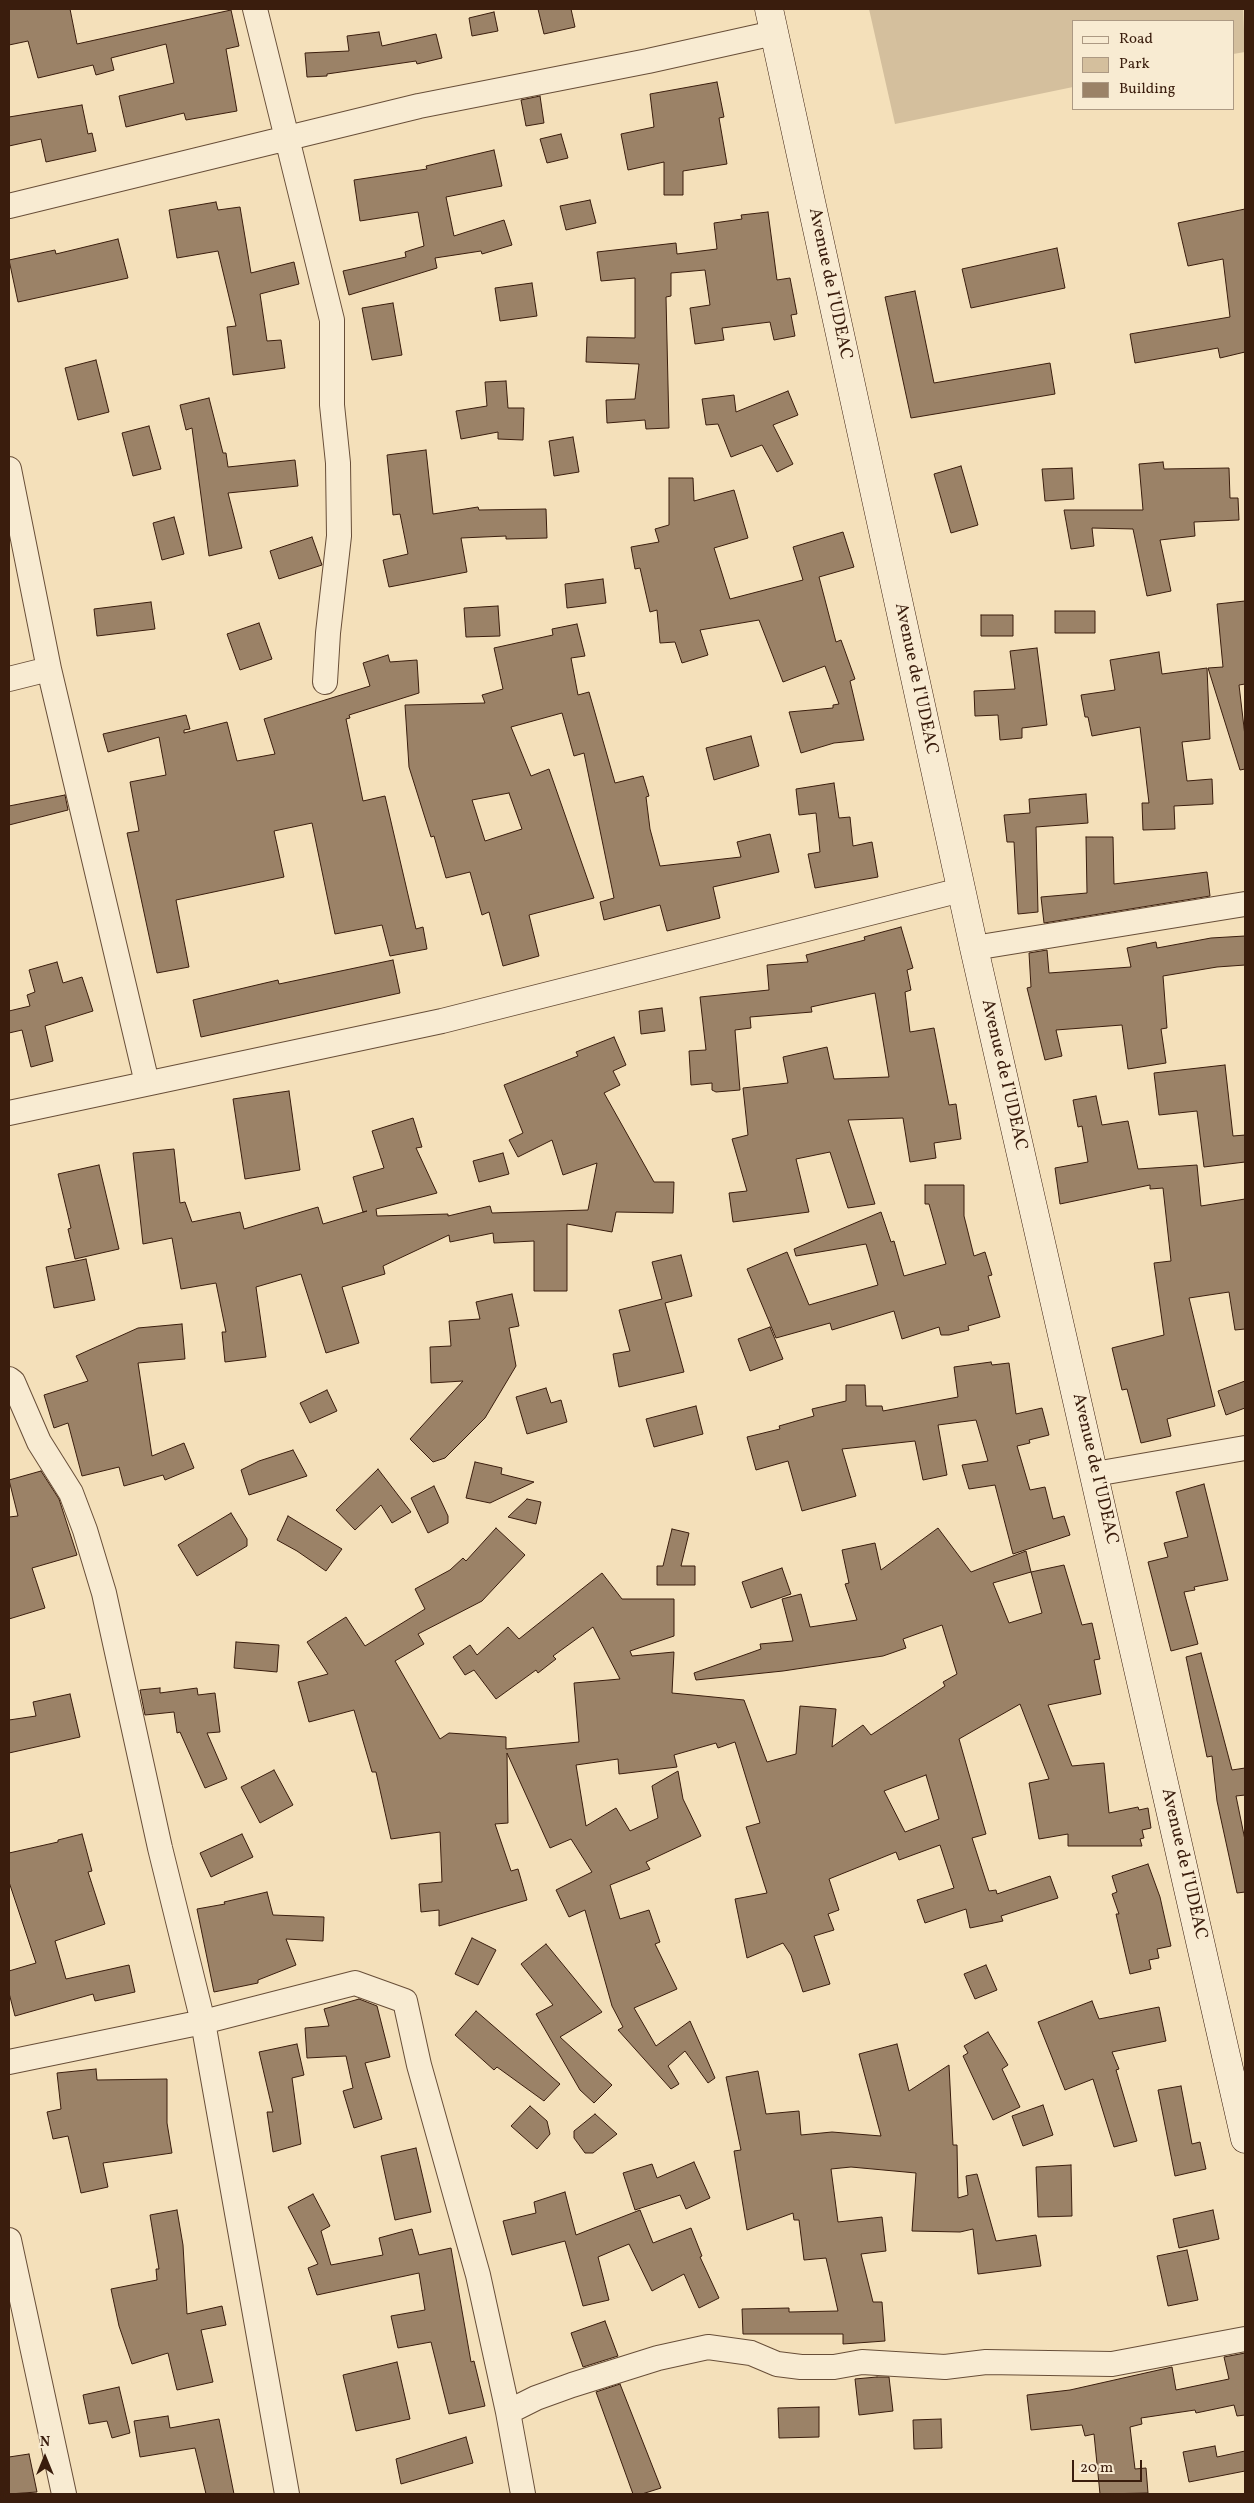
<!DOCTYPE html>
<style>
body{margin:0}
#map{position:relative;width:1254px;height:2503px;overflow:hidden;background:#f4e0ba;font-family:Vollkorn,serif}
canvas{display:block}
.frame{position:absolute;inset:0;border:10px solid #3a1d0d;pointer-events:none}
.legend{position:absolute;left:1072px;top:20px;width:162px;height:90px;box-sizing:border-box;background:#f8ebd2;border:1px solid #ac9983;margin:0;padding:6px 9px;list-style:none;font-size:15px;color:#3a1d0d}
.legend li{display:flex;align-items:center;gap:10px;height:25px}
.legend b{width:25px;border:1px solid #ac9983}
.north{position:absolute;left:20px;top:2433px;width:50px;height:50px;-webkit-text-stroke:4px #f8ebd2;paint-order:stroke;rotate:0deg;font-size:14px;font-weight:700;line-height:20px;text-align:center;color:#3a1d0d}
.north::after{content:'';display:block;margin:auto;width:18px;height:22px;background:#3a1d0d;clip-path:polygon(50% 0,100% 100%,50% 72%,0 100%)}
.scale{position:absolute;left:1072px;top:2460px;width:70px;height:22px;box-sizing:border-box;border:2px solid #3a1d0d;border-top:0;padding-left:6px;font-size:15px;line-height:18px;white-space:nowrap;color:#3a1d0d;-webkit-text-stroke:4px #f8ebd2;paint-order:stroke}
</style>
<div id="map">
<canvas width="1254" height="2503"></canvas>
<div class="frame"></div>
<ul class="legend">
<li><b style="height:6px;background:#f8ebd2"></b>Road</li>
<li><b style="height:14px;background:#d4bf9d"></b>Park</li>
<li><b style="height:14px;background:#9b8267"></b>Building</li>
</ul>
<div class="north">N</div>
<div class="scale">20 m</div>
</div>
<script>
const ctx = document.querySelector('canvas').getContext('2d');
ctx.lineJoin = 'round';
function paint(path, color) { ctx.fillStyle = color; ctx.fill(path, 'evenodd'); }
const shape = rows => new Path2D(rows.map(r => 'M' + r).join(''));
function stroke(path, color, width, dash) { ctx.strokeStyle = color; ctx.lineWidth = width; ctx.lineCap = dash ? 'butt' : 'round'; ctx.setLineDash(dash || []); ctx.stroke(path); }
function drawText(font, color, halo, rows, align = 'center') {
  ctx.font = font + ' Vollkorn,serif'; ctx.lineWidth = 4.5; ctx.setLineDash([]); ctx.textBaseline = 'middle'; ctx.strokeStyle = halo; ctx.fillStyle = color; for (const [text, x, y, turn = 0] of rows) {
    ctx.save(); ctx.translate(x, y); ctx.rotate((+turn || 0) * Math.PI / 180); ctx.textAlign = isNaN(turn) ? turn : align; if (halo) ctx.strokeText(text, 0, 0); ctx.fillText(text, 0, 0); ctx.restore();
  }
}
paint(shape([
 [869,9,1243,9,1245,52,1233,54,1233,21,1073,21,1073,87,895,124]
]), '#d4bf9d');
const building = shape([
 [9,9,70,9,77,44,231,10,239,46,226,49,237,111,186,120,184,113,126,127,119,96,174,83,166,44,111,58,114,70,96,75,93,65,38,78,28,41,9,45,9,9],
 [538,9,571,9,575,27,544,34,538,9],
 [494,12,498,31,472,36,469,18,494,12],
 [379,32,382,46,436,34,442,58,417,64,416,61,327,74,327,76,307,77,305,53,349,51,347,36,379,32],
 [717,82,724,117,719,118,727,164,683,171,683,195,664,195,664,162,628,170,621,134,654,127,650,94,717,82],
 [540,96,544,123,526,126,521,100,540,96],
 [82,105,88,134,92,133,96,151,46,162,41,139,9,146,9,117,82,105],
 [561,134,568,158,547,163,540,139,561,134],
 [494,150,502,186,446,197,454,236,504,220,512,245,482,254,481,251,435,258,437,268,349,295,343,271,406,257,405,252,424,246,418,212,360,221,354,180,427,169,426,166,494,150],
 [590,200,596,223,566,230,560,206,590,200],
 [216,202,218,210,240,207,251,273,294,262,299,284,260,294,267,341,281,340,285,368,233,375,227,327,236,326,218,251,177,258,169,210,216,202],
 [1245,209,1245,352,1220,358,1218,348,1135,363,1130,334,1230,317,1223,259,1188,266,1178,223,1245,209],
 [768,212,777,280,790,278,797,314,791,315,795,336,774,340,770,322,722,328,724,340,695,344,690,308,710,305,705,270,671,273,671,296,666,297,669,428,646,429,645,420,607,423,606,400,635,399,639,364,586,362,587,337,635,338,635,278,601,281,597,252,676,243,677,254,717,249,714,223,742,219,741,215,768,212],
 [118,239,128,278,18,302,9,260,55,250,56,254,118,239],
 [1057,248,1065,288,971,308,962,269,1057,248],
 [532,283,537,316,500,321,495,288,532,283],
 [915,291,934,383,1050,363,1055,394,911,418,885,297,915,291],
 [393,303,402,355,372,360,362,308,393,303],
 [96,360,109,412,78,420,65,368,96,360],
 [506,381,508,408,524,408,523,440,498,439,498,432,461,439,456,411,487,406,485,382,506,381],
 [788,391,798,415,773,425,793,464,777,472,762,445,731,457,718,424,706,425,702,399,734,395,736,412,788,391],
 [209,398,223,453,226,453,228,467,295,460,298,486,228,493,242,548,209,556,192,428,186,430,180,405,209,398],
 [149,426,161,469,133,476,122,433,149,426],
 [573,437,579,472,554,476,549,441,573,437],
 [426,450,433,514,478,507,479,510,546,509,547,538,506,539,506,536,461,538,467,572,389,587,383,560,408,554,400,514,393,515,387,455,426,450],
 [1163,462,1164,469,1229,468,1230,498,1238,498,1239,520,1194,522,1195,536,1160,540,1171,591,1147,596,1133,529,1092,528,1094,546,1071,549,1064,510,1143,510,1139,464,1163,462],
 [961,466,978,525,951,533,934,474,961,466],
 [1072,468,1074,499,1045,501,1042,469,1072,468],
 [669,478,693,478,694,501,734,490,748,538,714,548,730,599,803,580,793,547,843,532,854,567,819,577,836,642,841,640,855,679,850,681,864,740,834,743,801,753,789,712,833,708,833,705,839,704,825,666,783,682,759,620,700,630,708,655,682,663,675,642,660,643,657,610,650,612,640,568,635,569,631,547,659,542,655,529,669,525,669,478],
 [174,517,184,554,162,560,153,523,174,517],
 [312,537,322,565,279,579,270,551,312,537],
 [603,579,606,603,567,608,565,584,603,579],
 [1245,601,1245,684,1239,685,1245,736,1245,769,1240,770,1208,668,1223,667,1217,604,1245,601],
 [151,602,155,629,97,636,94,609,151,602],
 [498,606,500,636,466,637,464,608,498,606],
 [1055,611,1095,611,1095,633,1055,633,1055,611],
 [981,615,1013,615,1013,636,981,636,981,615],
 [259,623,272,659,240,670,227,634,259,623],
 [577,624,585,656,571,658,578,695,589,692,615,783,643,776,649,796,646,797,650,829,660,866,741,857,737,842,770,834,779,872,713,887,720,918,667,931,660,905,604,920,600,902,614,898,584,753,574,756,562,713,511,727,531,776,549,769,594,898,529,915,539,956,503,966,489,912,482,915,470,872,446,878,434,836,431,837,409,767,405,705,485,703,482,695,503,689,494,648,553,635,552,629,577,624],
 [509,793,522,829,485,841,472,800,509,793],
 [1037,648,1047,725,1022,728,1022,738,1000,740,998,715,975,716,974,691,1015,689,1010,651,1037,648],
 [1159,652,1162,674,1207,668,1210,739,1182,742,1187,781,1212,779,1213,804,1174,806,1175,829,1143,830,1142,803,1149,803,1140,727,1092,736,1088,717,1085,717,1081,695,1115,690,1110,660,1159,652],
 [388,655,390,662,417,660,419,693,349,715,350,718,346,719,363,801,385,796,416,929,423,927,427,949,390,956,382,925,335,934,312,823,274,831,284,877,176,900,189,967,157,973,127,833,139,831,130,782,166,775,159,737,108,752,103,734,186,715,190,729,184,730,184,733,227,722,237,761,275,754,264,719,370,686,363,663,388,655],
 [751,736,759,766,714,780,706,748,751,736],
 [834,783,839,818,850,817,853,846,872,842,878,877,815,888,808,854,820,852,816,813,799,815,796,789,834,783],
 [1086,794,1088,823,1036,827,1038,912,1018,914,1014,842,1007,842,1004,815,1030,813,1029,799,1086,794],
 [65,795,68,810,9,825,9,806,65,795],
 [1086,837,1113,837,1114,884,1207,872,1210,896,1044,923,1041,897,1087,893,1086,837],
 [901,927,913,968,907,970,911,990,905,992,910,1032,934,1028,949,1105,956,1104,961,1139,934,1143,936,1158,910,1162,903,1118,848,1120,875,1204,848,1208,830,1152,796,1159,809,1212,733,1222,729,1193,747,1191,732,1139,748,1135,743,1088,788,1083,783,1057,827,1047,834,1079,889,1077,875,993,811,1007,812,1012,750,1017,751,1028,735,1030,740,1090,716,1092,712,1090,712,1083,691,1085,689,1051,706,1050,700,997,769,990,767,965,808,962,806,955,865,940,864,937,901,927],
 [1245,936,1245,965,1217,967,1163,976,1167,1028,1161,1029,1166,1063,1128,1069,1122,1025,1056,1030,1062,1056,1045,1060,1027,988,1031,987,1029,953,1047,950,1049,973,1131,967,1127,948,1156,942,1157,948,1211,938,1245,936],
 [393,960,400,993,201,1037,193,1000,278,980,279,984,393,960],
 [57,962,63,983,82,977,93,1011,45,1026,53,1061,31,1067,22,1030,9,1033,9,1011,30,1006,27,995,35,992,29,970,57,962],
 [662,1008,665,1031,641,1034,639,1011,662,1008],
 [614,1037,626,1065,613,1071,620,1085,604,1093,654,1182,674,1182,673,1213,616,1212,612,1232,567,1224,567,1291,534,1291,534,1241,494,1243,493,1233,450,1242,449,1235,383,1266,385,1274,342,1287,359,1343,326,1353,301,1274,256,1287,266,1357,225,1362,222,1332,226,1332,216,1283,181,1289,172,1238,143,1244,133,1153,174,1149,180,1203,185,1202,192,1222,240,1212,244,1229,318,1207,323,1224,367,1211,363,1212,353,1177,384,1168,372,1131,413,1118,422,1147,416,1148,437,1193,376,1209,377,1216,448,1214,448,1216,490,1206,492,1213,588,1210,597,1163,563,1175,552,1140,518,1157,509,1140,523,1133,504,1085,578,1056,576,1052,614,1037],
 [1225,1065,1233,1136,1245,1135,1245,1162,1204,1167,1197,1111,1159,1115,1154,1073,1225,1065],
 [289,1091,300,1170,245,1179,233,1099,289,1091],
 [1096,1096,1102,1125,1128,1121,1138,1169,1197,1165,1201,1206,1245,1199,1245,1329,1235,1330,1229,1292,1189,1298,1215,1406,1167,1419,1171,1436,1141,1443,1127,1389,1122,1390,1112,1348,1164,1335,1154,1263,1171,1261,1163,1188,1150,1189,1150,1185,1060,1204,1055,1168,1088,1162,1082,1126,1078,1127,1073,1100,1096,1096],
 [503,1153,509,1174,479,1182,473,1161,503,1153],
 [99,1165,119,1249,75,1259,68,1229,71,1228,58,1174,99,1165],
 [925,1185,964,1185,964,1216,974,1256,985,1252,992,1275,988,1276,1000,1317,968,1326,969,1330,949,1335,941,1335,939,1327,902,1339,894,1311,832,1330,830,1323,776,1338,747,1269,787,1252,809,1305,878,1285,866,1244,796,1256,794,1249,881,1212,891,1242,894,1241,904,1276,946,1264,929,1204,925,1204,925,1185],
 [681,1255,692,1296,665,1303,684,1372,619,1387,613,1354,630,1351,619,1310,662,1299,652,1262,681,1255],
 [86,1259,95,1300,54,1308,46,1267,86,1259],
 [512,1294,519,1326,509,1328,516,1366,485,1418,445,1458,433,1462,410,1439,463,1381,431,1383,430,1347,451,1346,449,1321,480,1319,476,1302,512,1294],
 [182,1324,185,1359,138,1363,152,1456,184,1443,194,1468,165,1480,163,1475,124,1486,119,1467,82,1476,68,1423,54,1428,44,1395,88,1381,76,1356,138,1328,182,1324],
 [770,1327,783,1359,750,1371,738,1339,770,1327],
 [991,1362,992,1365,1009,1363,1016,1414,1042,1408,1049,1435,1029,1440,1030,1443,1017,1446,1030,1490,1045,1487,1053,1519,1064,1516,1070,1535,1013,1554,995,1485,969,1489,962,1465,988,1461,976,1420,938,1425,947,1475,923,1480,915,1441,842,1449,856,1496,802,1511,788,1461,756,1470,747,1437,780,1429,779,1426,814,1416,812,1409,846,1401,846,1385,865,1385,866,1406,882,1406,883,1411,958,1397,954,1367,991,1362],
 [1245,1381,1245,1408,1226,1415,1218,1391,1245,1381],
 [546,1388,551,1403,561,1400,567,1422,527,1434,516,1397,546,1388],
 [327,1390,337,1411,310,1423,300,1403,327,1390],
 [696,1406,703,1434,654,1447,646,1419,696,1406],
 [293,1450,307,1476,249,1495,241,1470,259,1461,293,1450],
 [475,1462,502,1468,501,1474,534,1482,490,1503,466,1498,475,1462],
 [378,1469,411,1512,392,1523,381,1505,355,1530,336,1510,378,1469],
 [41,1471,59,1499,77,1555,32,1568,45,1608,9,1619,9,1517,18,1516,9,1480,41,1471],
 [1204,1484,1228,1580,1194,1587,1195,1590,1184,1592,1198,1644,1171,1651,1148,1562,1168,1557,1164,1543,1188,1537,1176,1492,1204,1484],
 [434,1486,448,1516,448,1523,428,1533,411,1498,434,1486],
 [527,1499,541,1502,536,1524,508,1517,527,1499],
 [231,1513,247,1539,247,1546,197,1576,178,1545,231,1513],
 [288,1516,342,1549,326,1571,297,1551,277,1540,288,1516],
 [496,1528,525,1555,482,1601,418,1634,424,1644,395,1661,440,1739,449,1733,506,1737,506,1749,579,1742,574,1683,620,1679,593,1627,553,1656,556,1659,538,1673,536,1670,496,1699,474,1670,465,1675,453,1657,470,1645,477,1655,508,1627,519,1639,602,1573,622,1599,674,1599,674,1636,630,1651,632,1656,674,1652,672,1693,744,1700,767,1762,796,1754,800,1706,836,1709,832,1747,863,1725,871,1735,945,1686,943,1682,957,1674,942,1625,903,1639,906,1648,883,1656,783,1671,696,1680,694,1673,761,1649,760,1644,793,1641,782,1599,801,1594,810,1627,857,1620,845,1584,849,1583,842,1550,875,1543,881,1570,938,1528,971,1572,1026,1551,1031,1572,993,1583,1009,1623,1042,1613,1031,1572,1064,1565,1082,1625,1092,1623,1100,1659,1094,1660,1101,1694,1048,1705,1072,1766,1104,1763,1109,1813,1138,1807,1139,1810,1148,1808,1151,1828,1142,1830,1144,1838,1140,1839,1142,1846,1068,1846,1068,1834,1039,1839,1029,1783,1049,1779,1020,1704,959,1739,986,1834,972,1838,989,1891,996,1890,997,1894,1050,1876,1058,1898,1001,1916,1003,1921,970,1928,966,1909,925,1923,917,1900,954,1888,940,1845,899,1860,896,1852,829,1879,839,1910,828,1914,834,1930,814,1936,830,1984,803,1992,791,1955,783,1943,747,1958,735,1899,767,1893,746,1827,760,1823,735,1742,718,1748,716,1743,674,1755,677,1767,619,1774,618,1759,576,1765,586,1826,616,1808,630,1831,658,1818,652,1786,678,1771,683,1799,701,1836,646,1862,650,1869,610,1885,620,1919,649,1910,660,1942,655,1944,677,1989,634,2008,656,2046,690,2021,715,2078,708,2083,685,2051,668,2066,679,2084,671,2089,618,2030,623,2027,612,2006,585,1910,569,1917,556,1890,592,1872,571,1839,550,1848,507,1753,508,1823,495,1824,511,1871,518,1869,527,1900,439,1926,439,1910,421,1912,419,1884,442,1882,440,1832,391,1839,376,1772,372,1772,354,1710,309,1722,298,1682,328,1674,307,1642,346,1617,365,1646,425,1609,415,1589,450,1570,463,1558,466,1561,496,1528],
 [926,1775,939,1819,905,1832,884,1791,926,1775],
 [672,1529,689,1533,681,1566,695,1566,695,1585,657,1585,657,1566,663,1566,672,1529],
 [782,1568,791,1594,751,1608,742,1582,782,1568],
 [236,1642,279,1645,277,1672,234,1668,236,1642],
 [1201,1653,1232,1770,1245,1768,1245,1795,1236,1796,1245,1840,1245,1892,1237,1893,1217,1801,1212,1756,1207,1757,1186,1657,1201,1653],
 [160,1688,160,1693,197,1688,198,1695,215,1693,220,1732,207,1733,227,1779,205,1788,180,1732,177,1733,174,1712,145,1715,140,1690,160,1688],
 [70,1694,80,1737,9,1753,9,1720,36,1716,33,1702,70,1694],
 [274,1770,293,1805,260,1823,241,1787,274,1770],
 [82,1834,92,1871,88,1872,105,1924,55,1941,66,1979,129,1965,135,1992,95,2001,93,1994,15,2016,9,1993,9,1971,36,1963,9,1882,9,1853,58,1842,58,1840,82,1834],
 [242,1834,253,1857,211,1877,200,1853,242,1834],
 [1148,1864,1160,1897,1171,1946,1157,1949,1159,1958,1149,1960,1151,1969,1130,1974,1116,1914,1119,1914,1112,1894,1117,1892,1112,1876,1148,1864],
 [267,1892,273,1915,324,1917,323,1941,286,1939,296,1965,258,1980,258,1983,214,1992,197,1909,225,1904,224,1902,267,1892],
 [472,1938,496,1950,478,1985,455,1974,472,1938],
 [546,1944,602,2012,560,2037,612,2085,594,2103,580,2090,536,2014,553,2005,521,1964,546,1944],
 [986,1965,997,1990,975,1999,964,1974,986,1965],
 [359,1999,377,2006,390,2057,365,2063,382,2119,354,2128,343,2091,353,2088,346,2056,307,2058,305,2028,329,2026,324,2009,359,1999],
 [1092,2001,1099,2019,1159,2007,1166,2041,1112,2052,1119,2069,1116,2070,1137,2141,1114,2147,1093,2079,1065,2090,1038,2022,1092,2001],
 [476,2011,560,2084,544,2101,497,2067,494,2070,455,2035,476,2011],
 [988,2032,1008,2065,1002,2069,1020,2107,993,2120,963,2056,968,2053,964,2046,988,2032],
 [297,2044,304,2075,292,2078,301,2144,273,2152,267,2112,273,2112,259,2052,297,2044],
 [897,2044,909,2091,949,2065,953,2145,957,2145,958,2198,968,2195,966,2176,977,2174,996,2241,1036,2235,1041,2266,978,2274,973,2229,960,2232,912,2231,916,2173,851,2167,831,2169,838,2222,882,2217,886,2251,861,2254,873,2302,882,2302,885,2341,843,2344,843,2334,743,2334,742,2309,789,2308,789,2312,838,2311,826,2258,804,2260,799,2220,794,2220,793,2213,747,2230,734,2151,741,2150,726,2077,758,2071,766,2114,799,2111,801,2135,832,2132,881,2136,859,2054,897,2044],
 [96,2069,97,2080,167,2079,167,2123,172,2153,103,2163,108,2187,81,2193,68,2136,53,2139,47,2112,61,2109,57,2073,96,2069],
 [1181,2086,1192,2144,1200,2142,1206,2169,1175,2176,1158,2090,1181,2086],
 [1043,2105,1053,2135,1023,2146,1012,2116,1043,2105],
 [530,2106,547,2121,550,2134,537,2149,511,2126,530,2106],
 [595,2114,617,2134,593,2153,585,2153,574,2138,574,2131,595,2114],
 [416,2148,431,2212,395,2220,381,2156,416,2148],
 [694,2162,710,2198,686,2209,680,2195,635,2210,623,2173,652,2164,657,2178,694,2162],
 [1071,2165,1072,2216,1038,2217,1036,2167,1071,2165],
 [565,2192,576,2235,640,2210,653,2243,691,2228,702,2256,700,2257,719,2298,699,2308,684,2274,652,2291,629,2244,598,2257,609,2300,583,2306,565,2241,512,2255,503,2221,536,2213,534,2202,565,2192],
 [313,2194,330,2226,321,2231,331,2265,383,2255,379,2238,412,2229,419,2255,451,2248,471,2362,474,2361,485,2406,449,2414,431,2342,398,2348,391,2316,425,2310,419,2273,317,2295,308,2268,318,2264,288,2207,313,2194],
 [177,2210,183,2245,187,2314,222,2306,226,2325,201,2330,213,2382,177,2390,168,2353,132,2364,119,2326,111,2289,157,2280,156,2269,159,2269,150,2215,177,2210],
 [1213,2210,1219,2239,1179,2248,1173,2219,1213,2210],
 [1187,2250,1198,2300,1168,2306,1157,2256,1187,2250],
 [605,2321,618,2356,583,2367,571,2333,605,2321],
 [1245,2353,1245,2415,1237,2416,1234,2405,1196,2413,1195,2410,1141,2418,1142,2424,1130,2427,1135,2469,1146,2468,1148,2493,1100,2494,1094,2434,1085,2436,1082,2425,1031,2430,1027,2395,1070,2390,1172,2367,1176,2390,1229,2379,1224,2357,1245,2353],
 [397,2362,410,2419,356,2431,343,2375,397,2362],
 [877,2377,889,2377,893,2411,859,2415,855,2379,877,2377],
 [620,2384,661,2488,642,2494,633,2494,596,2392,620,2384],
 [119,2387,130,2433,112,2438,107,2421,89,2424,83,2395,119,2387],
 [819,2407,819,2437,779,2438,778,2408,819,2407],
 [168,2416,170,2428,219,2419,234,2494,206,2494,195,2448,140,2457,134,2421,168,2416],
 [941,2419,942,2448,914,2449,913,2420,941,2419],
 [466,2437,473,2463,401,2484,396,2459,466,2437],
 [1215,2446,1217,2457,1245,2451,1245,2471,1189,2482,1183,2452,1215,2446],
 [29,2454,37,2492,9,2494,9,2457,29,2454]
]);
paint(building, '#9b8267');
stroke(building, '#3a1d0d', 1);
const minor = shape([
 [255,9,332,320,332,405,338,463,339,536,328,633,325,682],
 [9,206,419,106,648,61,774,33],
 [9,469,49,669,147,1083],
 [9,679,49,669],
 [974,948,1245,904],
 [9,1113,442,1021,961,890],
 [9,1379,13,1382,39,1442,71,1493,85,1530,104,1593,160,1848,203,2022,287,2494],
 [1095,1474,1245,1448],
 [9,2062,203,2022,355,1983,405,2001,419,2065,478,2275,508,2412,523,2494],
 [9,2240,64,2494],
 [508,2412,536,2398,572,2385,658,2358,708,2347,751,2353,777,2364,801,2367,834,2367,862,2362,945,2367,986,2362,1112,2364,1245,2339]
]);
const secondary = shape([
 [769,9,974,948,1245,2139]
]);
stroke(minor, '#684e38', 26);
stroke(secondary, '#3a1d0d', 29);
stroke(minor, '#f8ebd2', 24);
stroke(secondary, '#f8ebd2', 28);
drawText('18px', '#3a1d0d', '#f8ebd2', [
 ["Avenue de I'UDEAC",829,284,78],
 ["Avenue de I'UDEAC",915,679,78],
 ["Avenue de I'UDEAC",1003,1075,77],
 ["Avenue de I'UDEAC",1094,1469,77],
 ["Avenue de I'UDEAC",1183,1864,77]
]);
</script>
